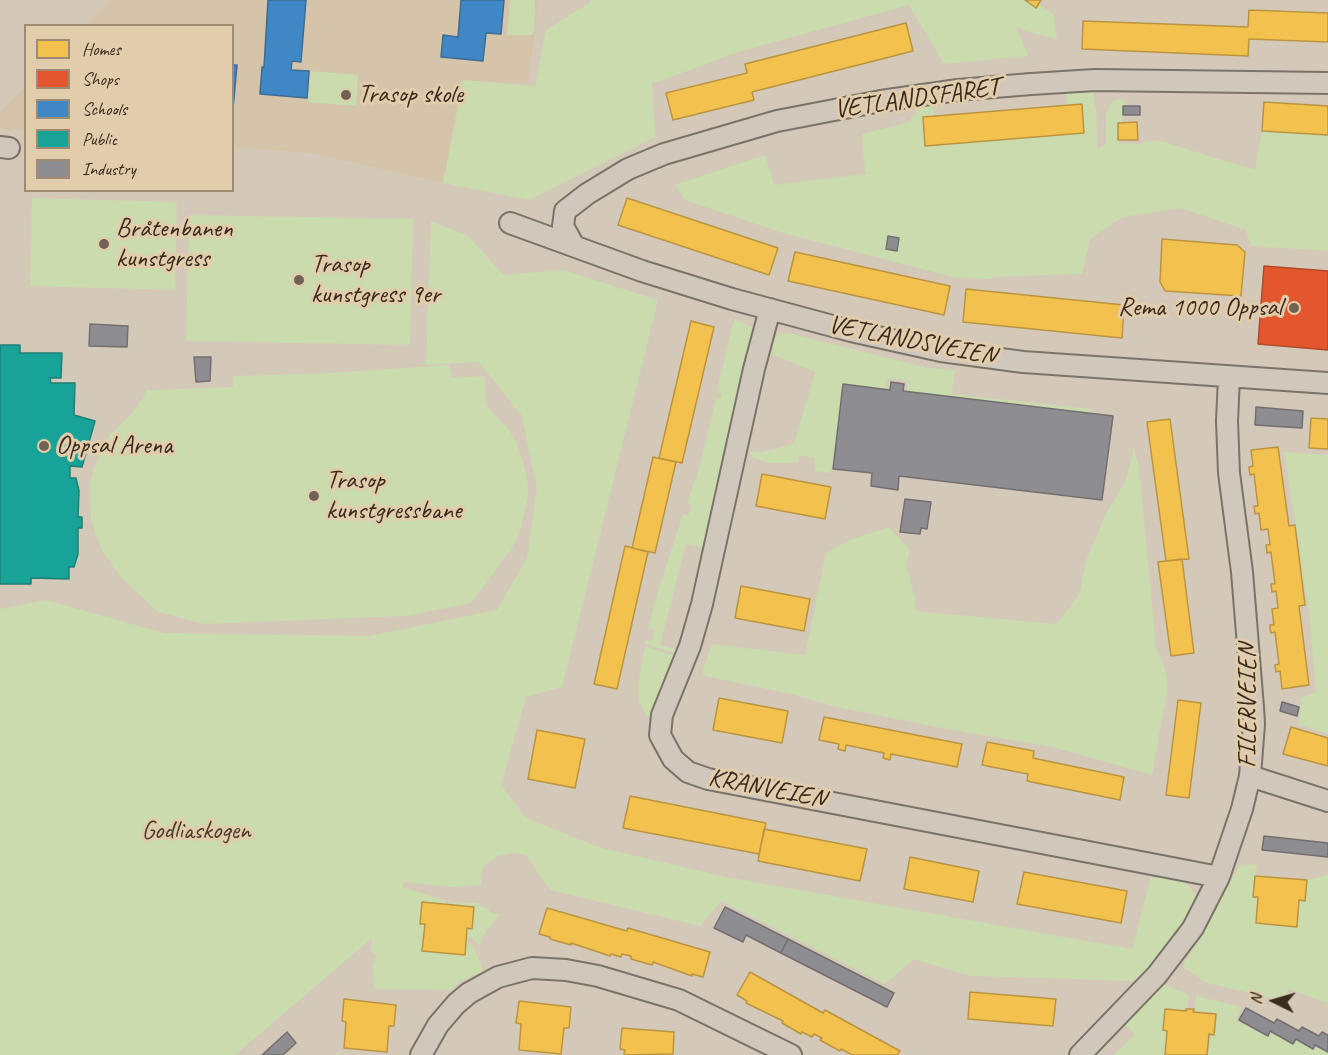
<!DOCTYPE html>
<meta charset="utf-8">
<style>
body{margin:0}
#map{position:relative;width:1328px;height:1055px;overflow:hidden;background:#d4c9b8;font-family:Caveat,sans-serif}
canvas{display:block}
.legend{position:absolute;left:24px;top:24px;width:210px;height:168px;box-sizing:border-box;background:#e1ccab;border:2px solid #9f8b73;margin:0;padding:8px 10px;list-style:none;font-size:18px;color:#3b2a1e}
.legend li{display:flex;align-items:center;gap:12px;height:30px}
.legend b{width:30px;border:2px solid #9f8b73}
.north{position:absolute;left:1244px;top:971px;width:60px;height:60px;-webkit-text-stroke:4px #e1ccab;paint-order:stroke;rotate:275deg;font-size:16px;font-weight:700;line-height:24px;text-align:center;color:#3b2a1e}
.north::after{content:'';display:block;margin:auto;width:21px;height:27px;background:#3b2a1e;clip-path:polygon(50% 0,100% 100%,50% 72%,0 100%)}
</style>
<div id="map">
<canvas width="1328" height="1055"></canvas>
<ul class="legend">
<li><b style="height:16px;background:#f2c14e"></b>Homes</li>
<li><b style="height:16px;background:#e4572e"></b>Shops</li>
<li><b style="height:16px;background:#3f88c5"></b>Schools</li>
<li><b style="height:16px;background:#17a398"></b>Public</li>
<li><b style="height:16px;background:#8d8d92"></b>Industry</li>
</ul>
<div class="north">N</div>
</div>
<script>
const ctx = document.querySelector('canvas').getContext('2d');
ctx.lineJoin = 'round';
function paint(path, color) { ctx.fillStyle = color; ctx.fill(path, 'evenodd'); }
const shape = rows => new Path2D(rows.map(r => 'M' + r).join(''));
function stroke(path, color, width, dash) { ctx.strokeStyle = color; ctx.lineWidth = width; ctx.lineCap = dash ? 'butt' : 'round'; ctx.setLineDash(dash || []); ctx.stroke(path); }
function drawText(font, color, halo, rows, align = 'center') {
  ctx.font = font + ' Caveat,sans-serif'; ctx.lineWidth = 6; ctx.setLineDash([]); ctx.textBaseline = 'middle'; ctx.strokeStyle = halo; ctx.fillStyle = color; for (const [text, x, y, turn = 0] of rows) {
    ctx.save(); ctx.translate(x, y); ctx.rotate((+turn || 0) * Math.PI / 180); ctx.textAlign = isNaN(turn) ? turn : align; if (halo) ctx.strokeText(text, 0, 0); ctx.fillText(text, 0, 0); ctx.restore();
  }
}
paint(shape([
 [110,0,538,0,538,5,528,83,463,81,443,183,311,153,233,147,232,26,85,26],
 [25,86,25,131,0,129,0,112]
]), '#d6c4aa');
paint(shape([
 [510,0,535,0,534,32,532,35,507,35],
 [589,0,1025,0,1036,7,1039,4,1053,14,1057,39,1029,32,1016,27,1028,56,944,64,909,5,738,52,652,84,655,137,529,200,443,183,463,80,535,86,546,30,591,2],
 [311,71,358,75,356,106,308,102],
 [1092,91,1096,109,1098,149,1106,144,1106,114,1112,101,1120,99,1124,100,1122,123,1118,123,1119,143,1136,144,1157,140,1255,170,1262,131,1328,135,1328,251,1251,246,1246,230,1181,208,1123,217,1090,239,1082,274,993,277,992,279,957,278,783,233,685,200,675,185,765,155,774,185,872,173,865,173,862,134,911,122,911,117,916,115,915,106,932,104,934,116,923,117,1084,133,1082,104,1067,105,1066,92],
 [32,198,177,202,175,290,30,286],
 [189,215,413,219,410,345,186,341],
 [431,221,469,237,503,275,563,270,658,300,562,687,526,697,501,785,526,818,598,847,726,877,1132,949,1151,877,1182,879,1200,899,1165,960,1134,981,970,976,914,959,885,984,721,901,700,926,550,890,526,855,513,853,498,856,484,866,481,872,481,885,452,887,405,882,402,887,445,900,445,904,422,902,420,924,425,924,422,950,465,954,466,942,472,945,479,959,483,971,461,981,450,990,374,989,373,966,376,956,372,952,371,939,235,1055,0,1055,0,609,46,600,164,633,369,636,497,610,527,558,537,489,522,416,479,362,426,365],
 [735,319,756,329,706,548,686,544,660,645,679,650,678,654,645,644,645,640,652,641,654,630,648,628,656,598,683,514,689,516,692,505,687,503,700,466,716,397,721,398,722,393,717,391,732,326],
 [780,333,788,333,924,367,955,371,952,394,1090,409,1090,413,907,392,907,381,900,379,888,379,886,389,844,384,831,473,816,471,814,458,799,455,798,463,770,463,753,458,749,452,762,452,794,444,815,372,771,354,775,339],
 [449,365,452,378,484,376,486,405,508,429,517,444,523,461,527,479,528,497,520,532,512,548,471,603,406,616,204,624,158,612,120,576,101,549,91,519,90,485,94,468,109,436,134,411,147,390,234,387,233,376,329,373],
 [1134,448,1139,468,1156,647,1164,665,1168,687,1152,775,1053,747,936,727,836,707,791,694,701,675,712,644,805,655,826,553,850,540,889,527,910,550,906,565,915,599,916,611,1056,624,1079,595,1086,561,1107,512,1126,480],
 [1284,452,1328,455,1328,734,1299,725,1301,698,1316,692,1309,611],
 [645,646,678,657,652,719,646,715,639,702,638,686],
 [1257,864,1253,896,1258,897,1256,923,1297,926,1299,900,1305,901,1307,880,1328,875,1328,1003,1288,989,1283,1001,1207,983,1183,967,1239,866],
 [452,902,477,903,482,907,489,909,489,912,500,914,482,937,480,946,473,939,467,936,467,928,472,929,474,907,452,905],
 [1162,985,1166,985,1189,995,1187,1010,1165,1008,1163,1030,1168,1030,1166,1055,1114,1055,1135,1034,1125,1024],
 [1196,996,1242,1007,1236,1019,1238,1021,1268,1037,1271,1033,1294,1044,1296,1040,1314,1050,1316,1046,1328,1053,1328,1055,1208,1055,1211,1034,1215,1034,1217,1013,1195,1011]
]), '#cadbad');
const homes = shape([
 [1025,0,1041,0,1036,8,1025,0],
 [1249,10,1328,13,1328,42,1249,39,1248,56,1082,49,1083,21,1248,27,1249,10],
 [906,23,913,51,752,92,754,100,673,120,666,93,747,73,745,64,906,23],
 [1264,102,1328,106,1328,135,1262,131,1264,102],
 [1082,104,1084,133,925,146,923,117,1082,104],
 [1137,122,1138,140,1118,140,1118,123,1137,122],
 [627,198,778,248,769,275,618,225,627,198],
 [1162,239,1237,245,1245,252,1241,296,1165,291,1160,282,1162,239],
 [795,252,950,286,944,315,788,281,795,252],
 [966,289,1124,305,1122,338,963,322,966,289],
 [691,321,714,327,682,463,659,458,691,321],
 [1311,418,1328,419,1328,449,1309,448,1311,418],
 [1170,419,1189,559,1166,561,1147,422,1170,419],
 [1278,447,1289,526,1295,525,1305,605,1299,606,1309,685,1282,689,1280,671,1276,672,1275,665,1279,664,1275,632,1271,633,1270,629,1270,625,1274,625,1272,609,1278,608,1276,591,1272,592,1271,584,1275,584,1271,552,1267,553,1266,545,1270,545,1268,529,1261,530,1259,513,1255,514,1254,506,1258,506,1254,474,1250,475,1249,467,1253,466,1251,450,1278,447],
 [653,457,676,462,655,553,632,548,653,457],
 [762,474,831,487,825,519,756,506,762,474],
 [625,546,648,552,617,689,594,684,625,546],
 [1182,559,1194,653,1171,656,1158,562,1182,559],
 [741,586,810,599,804,631,735,618,741,586],
 [719,698,788,711,782,743,713,730,719,698],
 [1178,700,1201,703,1189,798,1166,795,1178,700],
 [824,717,962,744,957,767,891,754,890,760,883,758,884,753,846,745,845,751,838,749,839,744,819,740,824,717],
 [1291,727,1328,738,1328,766,1283,754,1291,727],
 [537,730,585,739,575,788,528,779,537,730],
 [987,742,1034,751,1033,758,1124,777,1120,800,1027,781,1028,774,982,765,987,742],
 [630,796,766,823,759,854,623,828,630,796],
 [764,829,867,849,860,881,758,861,764,829],
 [910,857,979,871,973,902,904,889,910,857],
 [1024,872,1127,891,1121,923,1017,904,1024,872],
 [1255,876,1307,880,1305,901,1299,900,1297,927,1256,923,1258,897,1253,897,1255,876],
 [422,902,474,907,472,929,467,928,465,955,422,951,425,924,420,924,422,902],
 [547,908,627,931,628,928,710,952,703,977,692,974,692,976,653,962,652,965,631,959,631,956,622,954,621,957,611,954,610,956,571,943,571,945,550,939,550,937,539,934,547,908],
 [750,972,823,1013,825,1010,900,1051,897,1055,852,1055,841,1049,840,1051,820,1040,822,1038,814,1034,812,1037,802,1032,801,1034,782,1023,783,1021,746,1003,747,1001,737,995,750,972],
 [970,992,1056,999,1053,1026,968,1019,970,992],
 [344,999,396,1005,394,1026,389,1026,387,1052,344,1048,346,1022,342,1021,344,999],
 [519,1001,571,1007,569,1028,564,1028,561,1054,519,1050,521,1024,516,1023,519,1001],
 [1165,1009,1186,1011,1186,1009,1194,1009,1193,1012,1216,1014,1214,1035,1209,1034,1207,1055,1165,1055,1167,1031,1163,1030,1165,1009],
 [622,1028,674,1032,673,1054,624,1055,625,1050,620,1049,622,1028]
]);
paint(homes, '#f2c14e');
stroke(homes, '#bb9440', 1.5);
const shops = shape([
 [1264,266,1328,271,1328,350,1258,344,1264,266]
]);
paint(shops, '#e4572e');
stroke(shops, '#b14a29', 1.5);
const schools = shape([
 [268,0,306,0,301,62,292,61,291,70,309,71,307,98,260,94,262,67,264,67,268,0],
 [461,0,504,0,501,34,486,33,483,61,441,57,443,35,458,37,461,0],
 [232,65,237,65,233,109,232,109,232,65]
]);
paint(schools, '#3f88c5');
stroke(schools, '#3e6c93', 1.5);
const public = shape([
 [0,345,20,345,20,353,62,353,61,378,50,378,51,383,75,383,74,415,95,421,82,467,70,466,70,478,76,478,79,491,78,517,82,517,82,528,78,528,78,554,74,567,69,567,69,579,31,578,31,584,0,584,0,345]
]);
paint(public, '#17a398');
stroke(public, '#227f73', 1.5);
const industry = shape([
 [1123,106,1140,106,1140,115,1123,115,1123,106],
 [888,236,899,238,897,251,886,249,888,236],
 [90,324,128,326,127,347,89,346,90,324],
 [194,357,211,357,210,381,196,382,194,357],
 [891,382,904,384,903,391,1113,416,1102,500,899,476,898,490,871,486,872,473,833,469,843,384,890,390,891,382],
 [1256,407,1303,411,1302,428,1255,425,1256,407],
 [905,499,931,502,927,529,921,528,920,534,900,532,905,499],
 [1282,702,1299,707,1297,716,1280,711,1282,702],
 [1264,836,1328,843,1328,857,1262,850,1264,836],
 [725,907,788,939,781,953,746,935,743,942,714,928,725,907],
 [788,939,894,993,887,1007,781,953,788,939],
 [1246,1008,1274,1023,1277,1019,1299,1031,1302,1027,1319,1036,1322,1032,1328,1035,1328,1052,1315,1045,1313,1049,1296,1039,1293,1044,1270,1031,1268,1036,1239,1020,1246,1008],
 [287,1032,296,1043,283,1055,262,1055,287,1032]
]);
paint(industry, '#8d8d92');
stroke(industry, '#746f6f', 1.5);
const street = shape([
 [0,147,9,148],
 [510,223,642,271,732,299,851,331,941,351,1023,362,1328,383],
 [574,246,563,226,565,211,587,194,628,169,664,154,777,121,881,101,958,90,1031,84,1095,80,1328,83],
 [770,309,754,369,702,604,690,646,662,715,660,735,673,759,688,772,708,779,1219,877],
 [1250,776,1328,801],
 [421,1055,438,1025,456,1004,469,993,498,977,532,968,566,970,598,976,679,1000,791,1055],
 [1080,1055,1157,975,1193,928,1219,877,1242,809,1250,776,1254,724,1253,707,1242,572,1229,473,1227,421,1229,377]
]);
stroke(street, '#7b7368', 24);
stroke(street, '#d0c8bc', 20);
for (const [x, y, r, color] of [
 [346,95,6,"#716254"],
 [104,244,6,"#716254"],
 [299,280,6,"#716254"],
 [1294,308,6,"#716254"],
 [44,446,6,"#716254"],
 [314,496,6,"#716254"]
]) { const dot = new Path2D(); dot.arc(x, y, r, 0, 2 * Math.PI); ctx.fillStyle = color; ctx.fill(dot); stroke(dot, '#e1ccab', 2); }
drawText('26px', '#3b2a1e', '#e1ccab', [
 ["Trasop skole",358,95],
 ["Bråtenbanen",116,229],
 ["kunstgress",116,259],
 ["Trasop",311,265],
 ["kunstgress 9er",311,295],
 ["Rema 1000 Oppsal",1282,308,"right"],
 ["Oppsal Arena",56,446],
 ["Trasop",326,481],
 ["kunstgressbane",326,511]
], 'left');
drawText('26px', '#3b2a1e', '#e1ccab', [
 ["VETLANDSFARET",917,99,-8],
 ["VETLANDSVEIEN",912,341,11],
 ["FILERVEIEN",1248,706,-90],
 ["KRANVEIEN",767,789,11]
]);
drawText('26px', '#483d2b', '#e1ccab', [
 ["Godliaskogen",196,831]
]);
</script>
